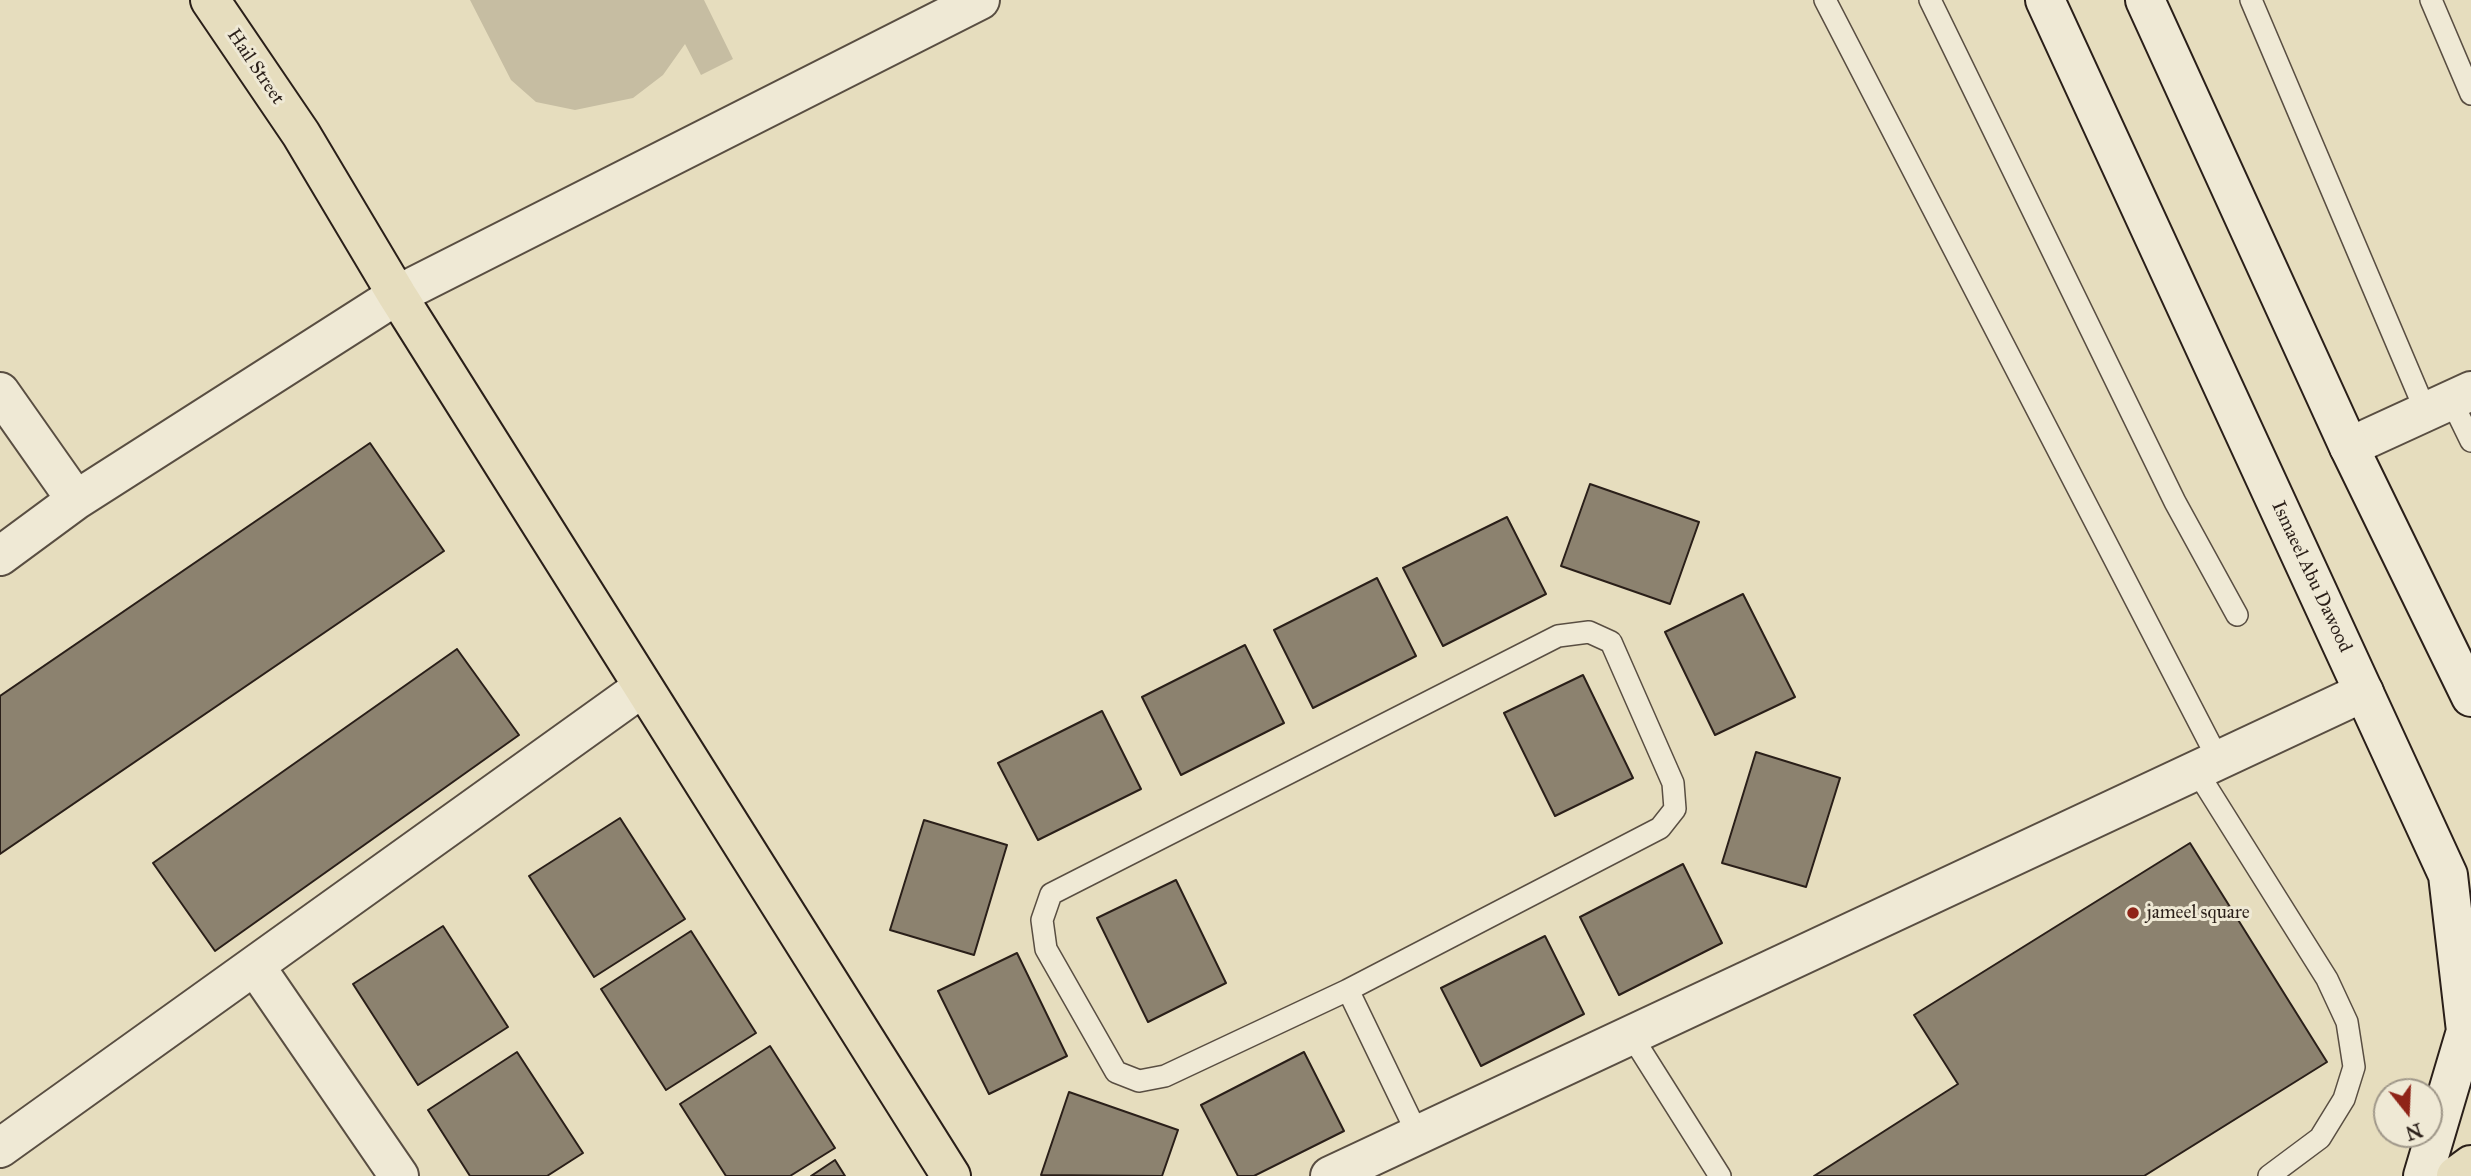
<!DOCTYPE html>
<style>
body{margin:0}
#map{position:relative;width:2471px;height:1176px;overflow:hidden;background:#e6ddbe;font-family:"IM FELL Great Primer",serif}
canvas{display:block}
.north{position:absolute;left:2373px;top:1078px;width:70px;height:70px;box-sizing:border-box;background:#efe9d5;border:2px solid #a0988a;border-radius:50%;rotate:162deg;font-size:19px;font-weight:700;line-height:28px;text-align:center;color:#2a1f19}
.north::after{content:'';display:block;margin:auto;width:24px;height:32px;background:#8f2418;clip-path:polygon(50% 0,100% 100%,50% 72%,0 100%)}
</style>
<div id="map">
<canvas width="2471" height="1176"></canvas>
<div class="north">N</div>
</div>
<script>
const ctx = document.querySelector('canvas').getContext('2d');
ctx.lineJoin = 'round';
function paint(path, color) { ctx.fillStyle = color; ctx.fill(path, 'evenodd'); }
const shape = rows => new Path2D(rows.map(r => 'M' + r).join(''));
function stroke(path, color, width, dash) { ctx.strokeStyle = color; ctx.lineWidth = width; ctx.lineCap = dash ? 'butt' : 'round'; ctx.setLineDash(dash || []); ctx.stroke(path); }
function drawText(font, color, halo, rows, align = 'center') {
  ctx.font = font + ' "IM FELL Great Primer",serif'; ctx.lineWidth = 6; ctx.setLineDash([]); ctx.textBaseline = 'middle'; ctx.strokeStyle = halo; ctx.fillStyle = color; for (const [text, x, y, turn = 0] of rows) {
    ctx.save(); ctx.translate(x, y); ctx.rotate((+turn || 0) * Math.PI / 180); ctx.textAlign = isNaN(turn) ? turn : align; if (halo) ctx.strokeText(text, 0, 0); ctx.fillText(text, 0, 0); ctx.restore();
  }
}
paint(shape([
 [470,0,704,0,733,59,701,75,685,44,663,75,633,98,575,110,536,102,511,80]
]), '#c6bda2');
const building = shape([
 [370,443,444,551,0,854,0,696,370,443],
 [1590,484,1699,522,1670,604,1561,566,1590,484],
 [1507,517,1546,594,1443,646,1403,568,1507,517],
 [1377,578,1416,656,1313,708,1274,630,1377,578],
 [1743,594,1795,697,1715,735,1665,632,1743,594],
 [1245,645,1284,723,1181,775,1142,697,1245,645],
 [457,649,519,735,215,951,153,863,457,649],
 [1583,675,1633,778,1555,816,1504,713,1583,675],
 [1102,711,1141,789,1038,840,998,763,1102,711],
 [1756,752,1840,778,1806,887,1722,863,1756,752],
 [620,818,685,919,594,977,529,876,620,818],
 [924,820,1007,845,974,955,890,930,924,820],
 [2190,843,2327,1062,2144,1176,1814,1176,1958,1084,1914,1015,2190,843],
 [1683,864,1722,943,1619,995,1580,917,1683,864],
 [1176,880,1226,983,1148,1022,1097,918,1176,880],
 [443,926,508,1027,418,1085,353,984,443,926],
 [691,931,756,1033,666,1090,601,989,691,931],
 [1545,936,1584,1014,1481,1066,1441,988,1545,936],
 [1017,953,1067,1056,989,1094,938,991,1017,953],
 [770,1046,835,1148,790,1176,726,1176,680,1104,770,1046],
 [517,1052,583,1153,547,1176,470,1176,428,1110,517,1052],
 [1304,1052,1344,1131,1254,1176,1238,1176,1201,1105,1304,1052],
 [1069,1092,1178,1130,1162,1176,1041,1175,1069,1092],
 [835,1160,845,1176,811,1176,835,1160]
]);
paint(building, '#8c826f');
stroke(building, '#2a1f19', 2);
const lane = shape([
 [1825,0,2218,759],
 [1930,0,2175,502,2237,615],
 [2251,0,2426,412],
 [2431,0,2471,94],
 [2451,400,2471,441],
 [2196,770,2327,979,2347,1022,2354,1067,2344,1099,2320,1138,2269,1176],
 [1348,990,1660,828,1675,809,1673,783,1611,642,1589,632,1558,636,1051,894,1042,920,1046,949,1116,1072,1139,1081,1165,1076,1348,990,1418,1135],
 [1631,1035,1720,1176]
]);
const street = shape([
 [0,392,76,500],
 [2349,447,2471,391],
 [0,556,76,500,397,295,980,0],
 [255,966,399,1176],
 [0,1148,643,687],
 [1330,1176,2364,692]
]);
const secondary = shape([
 [2045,0,2448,875,2466,1031,2423,1176],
 [2145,0,2349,447,2471,697]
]);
const primary = shape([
 [210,0,301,134,397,295,951,1176],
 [2456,1176,2471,1165]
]);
stroke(lane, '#594e42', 24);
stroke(street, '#594e42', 42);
stroke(secondary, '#2a1f19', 42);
stroke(primary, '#2a1f19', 42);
stroke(lane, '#efe9d5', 21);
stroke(street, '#efe9d5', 38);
stroke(secondary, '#efe9d5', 38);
stroke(primary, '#e6ddbe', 38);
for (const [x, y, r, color] of [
 [2133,913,7,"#8f2418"]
]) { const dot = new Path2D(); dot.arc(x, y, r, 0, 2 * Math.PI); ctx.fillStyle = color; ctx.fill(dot); stroke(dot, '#efe9d5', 2.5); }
drawText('19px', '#2a1f19', '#efe9d5', [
 ["Hail Street",255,67,56],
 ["Ismaeel Abu Dawood",2311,577,65]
]);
drawText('19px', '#2a1f19', '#efe9d5', [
 ["jameel square",2147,913]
], 'left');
</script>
